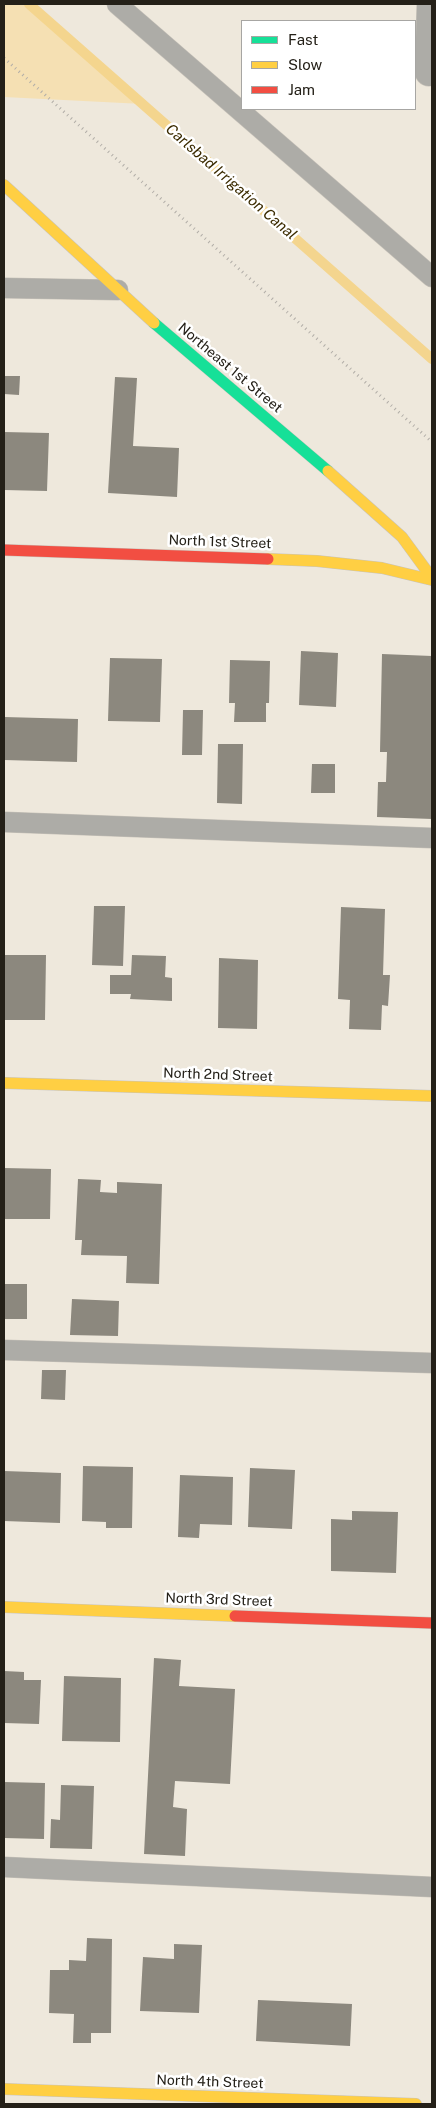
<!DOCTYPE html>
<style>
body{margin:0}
#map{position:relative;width:436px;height:2108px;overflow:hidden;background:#eee8dc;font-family:"Public Sans",sans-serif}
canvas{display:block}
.frame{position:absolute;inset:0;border:5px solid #242018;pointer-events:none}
.legend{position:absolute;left:241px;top:20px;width:175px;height:90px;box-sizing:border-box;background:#fff;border:1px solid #a7a6a3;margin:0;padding:6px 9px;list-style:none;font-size:15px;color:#242018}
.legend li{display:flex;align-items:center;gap:10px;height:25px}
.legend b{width:25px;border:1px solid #a7a6a3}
</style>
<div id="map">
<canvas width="436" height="2108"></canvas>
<div class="frame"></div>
<ul class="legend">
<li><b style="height:6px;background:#16e098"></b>Fast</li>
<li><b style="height:6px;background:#ffcf43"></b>Slow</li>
<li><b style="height:6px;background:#f24e42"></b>Jam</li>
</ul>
</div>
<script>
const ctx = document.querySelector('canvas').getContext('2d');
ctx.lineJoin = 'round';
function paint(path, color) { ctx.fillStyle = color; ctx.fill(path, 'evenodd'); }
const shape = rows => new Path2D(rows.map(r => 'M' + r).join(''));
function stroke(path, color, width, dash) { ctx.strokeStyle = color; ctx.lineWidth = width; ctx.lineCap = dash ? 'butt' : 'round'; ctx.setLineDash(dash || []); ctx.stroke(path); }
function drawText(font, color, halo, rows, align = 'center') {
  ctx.font = font + ' "Public Sans",sans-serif'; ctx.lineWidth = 5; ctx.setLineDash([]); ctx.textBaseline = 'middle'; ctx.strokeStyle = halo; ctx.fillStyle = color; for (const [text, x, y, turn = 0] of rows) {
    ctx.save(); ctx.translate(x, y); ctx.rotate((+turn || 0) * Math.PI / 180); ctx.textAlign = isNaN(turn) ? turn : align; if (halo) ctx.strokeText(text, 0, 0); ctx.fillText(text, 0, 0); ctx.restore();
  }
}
paint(shape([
 [4,4,29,4,143,104,4,97]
]), '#f5e0b3');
stroke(shape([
 [29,4,432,359]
]), '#f4d58e', 10);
paint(shape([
 [4,376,20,376,19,395,4,394],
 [115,377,137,378,133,446,179,448,177,497,108,493],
 [4,432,49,433,47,491,4,490],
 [301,651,338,653,336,707,299,705],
 [382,654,432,656,432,819,377,817,378,782,386,782,387,752,380,752],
 [110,658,162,659,160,722,108,721],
 [230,660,270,661,269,703,266,703,266,722,234,722,235,703,229,703],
 [183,710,203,710,202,755,182,755],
 [4,717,78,719,77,762,4,760],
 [218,744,243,744,242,804,217,803],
 [312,764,335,764,335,793,311,793],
 [94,906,125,906,123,966,92,965],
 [341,907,385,909,383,975,390,975,388,1006,382,1005,381,1030,349,1029,350,1000,338,999],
 [4,955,46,955,45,1020,4,1020],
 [132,955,166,956,165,977,172,978,172,1001,130,999,131,994,110,994,110,975,131,975],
 [219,958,258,960,257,1029,218,1028],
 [4,1168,51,1169,50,1219,4,1219],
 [78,1179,101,1180,100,1192,117,1193,117,1182,162,1184,159,1284,126,1283,127,1256,81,1255,82,1240,75,1240],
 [4,1284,27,1284,27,1319,4,1319],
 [72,1299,119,1301,118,1336,70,1335],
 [42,1370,66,1370,65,1400,41,1399],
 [83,1466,133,1467,132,1528,106,1528,106,1522,82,1521],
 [250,1468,295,1470,292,1529,248,1527],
 [4,1471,61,1473,60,1523,4,1521],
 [180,1475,233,1477,232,1525,200,1524,199,1538,178,1537],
 [352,1511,398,1512,396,1573,331,1571,331,1519,352,1520],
 [154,1658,181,1660,179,1686,235,1689,230,1784,175,1781,173,1807,187,1809,185,1856,144,1854],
 [4,1671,24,1672,24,1680,41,1680,39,1724,4,1723],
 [64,1676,121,1678,120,1742,62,1741],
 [4,1782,45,1783,44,1839,4,1838],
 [61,1785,94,1786,92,1849,50,1848,51,1819,60,1820],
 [87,1938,112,1939,111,2033,91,2033,91,2043,73,2043,74,2014,49,2013,50,1970,69,1970,69,1960,86,1961],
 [174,1944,202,1945,199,2013,140,2011,143,1957,174,1959],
 [258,2000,352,2004,350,2046,256,2041]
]), '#8c887e');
const lane = shape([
 [117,4,432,277],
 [4,288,118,290],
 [4,822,432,838],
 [4,1350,432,1363],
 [4,1867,432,1887]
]);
const street = shape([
 [429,72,431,4]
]);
const fast = shape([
 [154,323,328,471]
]);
const slow = shape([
 [4,185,154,323],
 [328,471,402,537,432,578],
 [268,559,317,561,382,568,432,580],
 [4,1083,432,1096],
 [4,1607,235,1616],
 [4,2089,416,2104]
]);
const jam = shape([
 [4,550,268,559],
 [235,1616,432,1623]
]);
stroke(lane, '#c8c3ba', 21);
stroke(street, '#c8c3ba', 29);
stroke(fast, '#c8c3ba', 12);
stroke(slow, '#c8c3ba', 12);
stroke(jam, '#c8c3ba', 12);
stroke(shape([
 [4,58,432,442]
]), '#b2aea8', 3, [1, 4]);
stroke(lane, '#adaca7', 20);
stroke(street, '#adaca7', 28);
stroke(fast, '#16e098', 11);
stroke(slow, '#ffcf43', 11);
stroke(jam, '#f24e42', 11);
drawText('14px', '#242018', '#fff', [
 ["Northeast 1st Street",230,368,40],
 ["North 1st Street",220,542,2],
 ["North 2nd Street",218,1075,2],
 ["North 3rd Street",219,1600,2],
 ["North 4th Street",210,2082,2]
]);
drawText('italic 15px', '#3b2b00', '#fff', [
 ["Carlsbad Irrigation Canal",231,182,41]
]);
</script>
